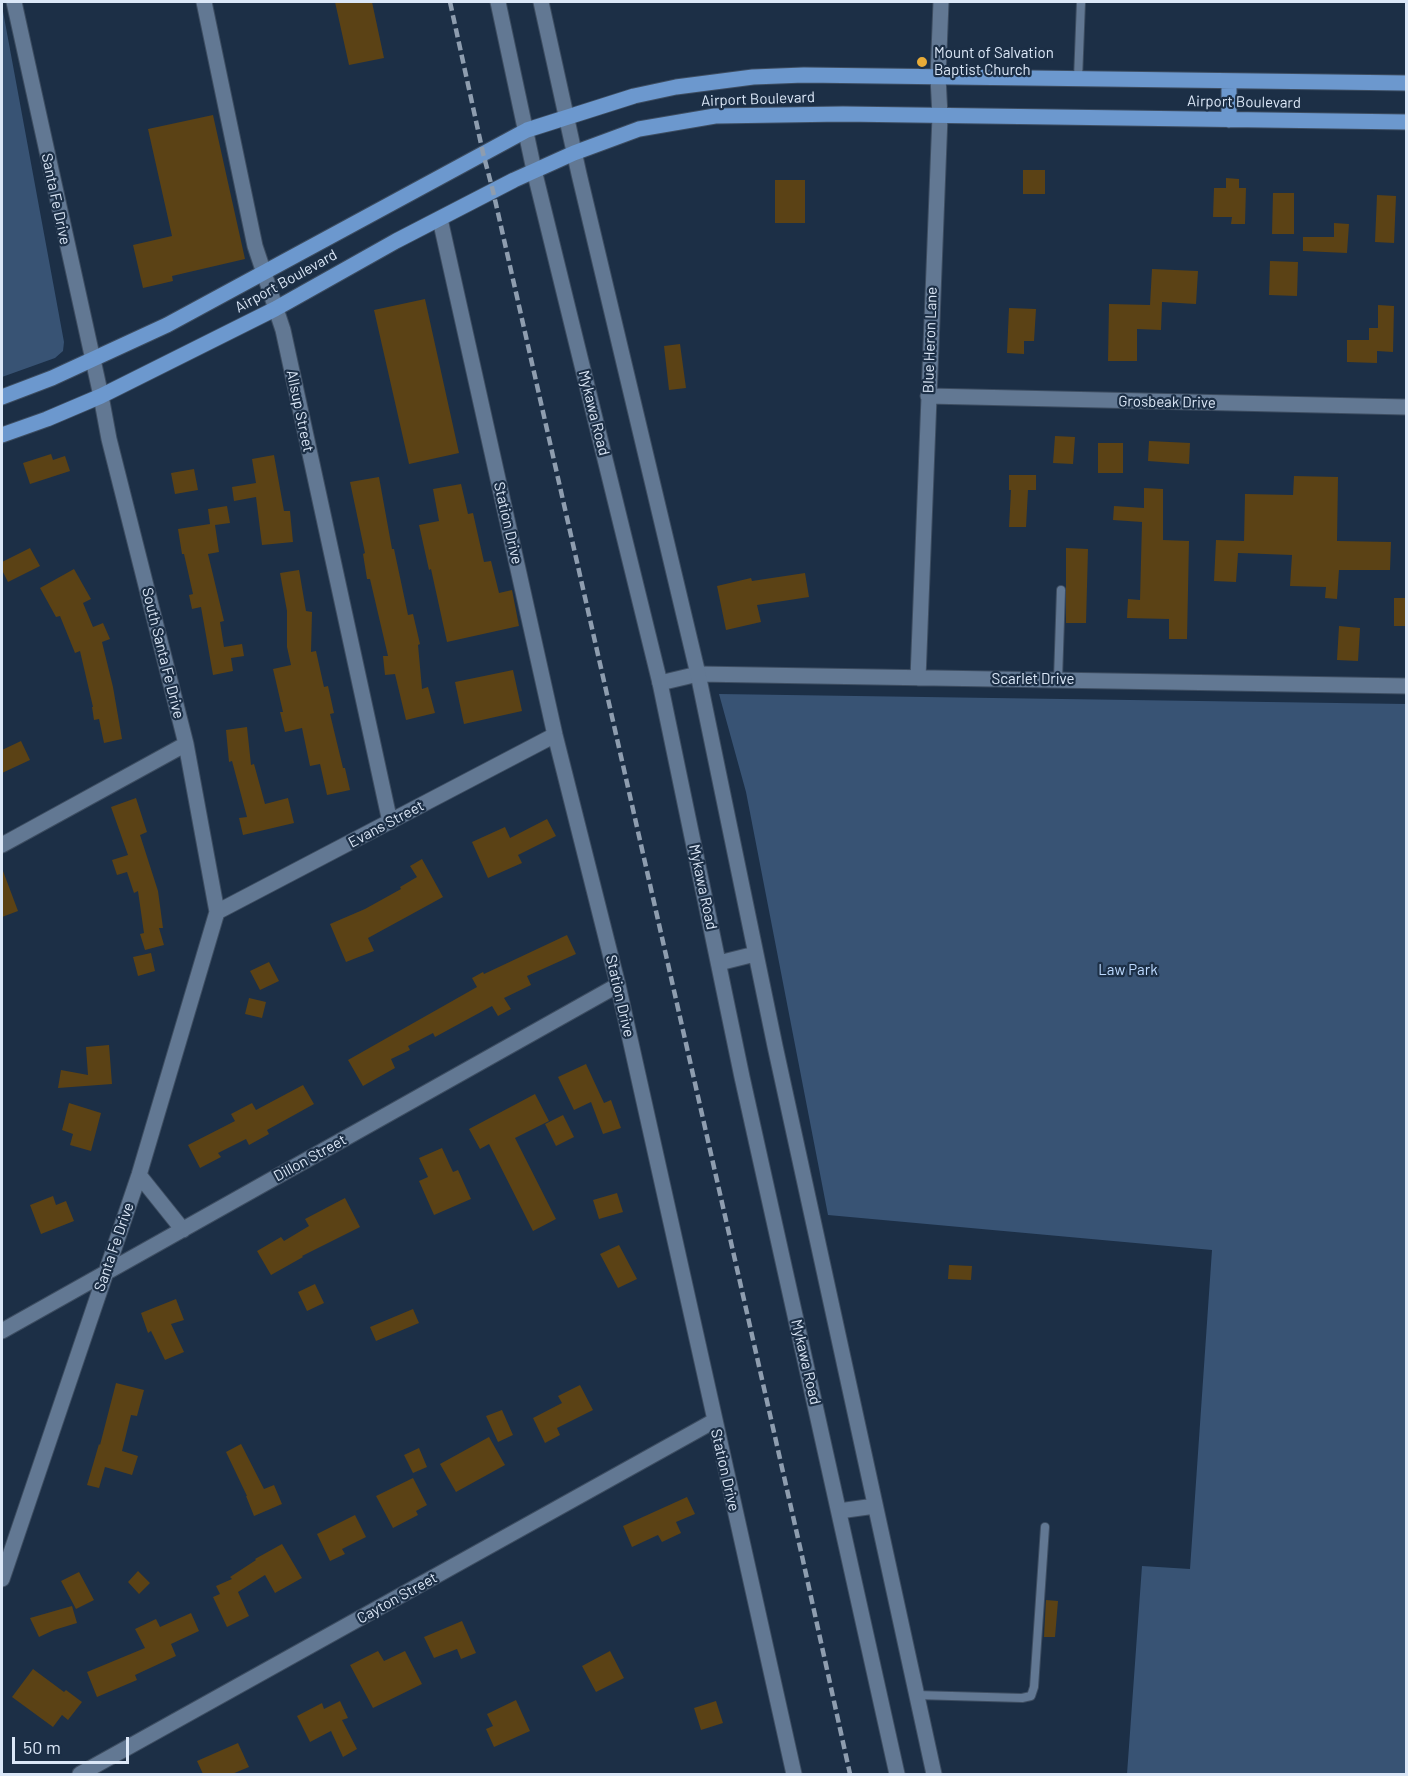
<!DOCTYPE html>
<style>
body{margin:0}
#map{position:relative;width:1408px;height:1776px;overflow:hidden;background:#1c2f46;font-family:Barlow,sans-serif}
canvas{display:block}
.frame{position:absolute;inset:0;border:3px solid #dbe7f7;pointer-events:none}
.scale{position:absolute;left:12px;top:1737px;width:117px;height:27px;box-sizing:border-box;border:3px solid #dbe7f7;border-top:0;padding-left:8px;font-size:18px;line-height:21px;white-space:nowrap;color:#dbe7f7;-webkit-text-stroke:4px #1c2f46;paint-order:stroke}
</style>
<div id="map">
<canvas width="1408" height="1776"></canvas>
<div class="frame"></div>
<div class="scale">50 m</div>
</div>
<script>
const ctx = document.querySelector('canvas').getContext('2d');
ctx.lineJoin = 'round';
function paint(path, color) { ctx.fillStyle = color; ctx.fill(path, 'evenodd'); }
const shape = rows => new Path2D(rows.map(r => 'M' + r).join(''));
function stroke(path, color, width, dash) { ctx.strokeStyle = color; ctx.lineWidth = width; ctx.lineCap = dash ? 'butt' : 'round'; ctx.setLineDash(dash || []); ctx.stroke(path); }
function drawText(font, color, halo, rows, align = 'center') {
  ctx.font = font + ' Barlow,sans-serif'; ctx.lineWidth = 4.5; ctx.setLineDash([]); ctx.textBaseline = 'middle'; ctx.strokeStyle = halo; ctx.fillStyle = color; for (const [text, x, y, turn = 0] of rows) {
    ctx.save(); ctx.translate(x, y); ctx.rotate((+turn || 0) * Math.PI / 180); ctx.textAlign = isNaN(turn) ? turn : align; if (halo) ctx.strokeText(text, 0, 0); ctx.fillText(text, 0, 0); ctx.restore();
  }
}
paint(shape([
 [2,6,64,342,63,351,55,358,2,377],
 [719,694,1406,704,1406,1774,1127,1774,1142,1566,1190,1569,1212,1250,828,1215,746,792]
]), '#385374');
paint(shape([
 [335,2,372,2,384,58,349,65],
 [213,115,245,259,172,276,173,281,143,288,133,245,172,236,148,129],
 [1023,170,1045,170,1045,194,1023,194],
 [1226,178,1239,179,1239,188,1246,188,1245,224,1231,224,1232,217,1213,217,1214,188,1226,188],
 [775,180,805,180,805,223,775,223],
 [1273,193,1294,193,1294,234,1272,234],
 [1377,195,1396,196,1394,243,1375,242],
 [1334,223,1349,224,1347,253,1303,251,1303,237,1334,237],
 [1270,261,1298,262,1297,296,1269,295],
 [1152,269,1198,271,1196,304,1162,302,1161,330,1137,329,1137,361,1108,361,1109,304,1150,305],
 [425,299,459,453,409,464,374,310],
 [1378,305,1394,306,1393,352,1377,351,1377,363,1347,362,1347,340,1369,340,1369,328,1378,328],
 [1009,308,1036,309,1034,341,1024,341,1024,354,1007,353],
 [680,344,686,388,669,390,664,346],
 [1055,436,1075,437,1073,464,1053,463],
 [1149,441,1190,443,1189,464,1148,461],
 [1098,443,1123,443,1123,473,1098,473],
 [51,454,53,460,65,456,70,471,30,484,23,463],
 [274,455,284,511,290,511,293,542,262,545,256,497,234,501,232,487,256,483,252,459],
 [194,469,198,490,175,494,171,473],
 [1009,475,1036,475,1036,490,1028,490,1026,527,1009,527,1011,490,1009,490],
 [1294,476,1338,477,1337,541,1391,542,1390,570,1339,570,1337,599,1325,598,1326,587,1290,586,1292,555,1238,553,1236,582,1214,581,1216,540,1244,541,1245,494,1293,495],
 [379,477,392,549,394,549,408,615,413,614,420,644,418,645,422,689,428,687,435,713,406,720,395,674,385,675,383,656,388,656,370,579,367,579,363,554,365,553,350,482],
 [461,484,468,514,473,513,484,562,491,561,499,593,512,590,519,626,447,642,431,569,429,570,419,525,439,521,433,489],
 [1144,488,1163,489,1163,540,1189,541,1187,639,1169,639,1169,619,1127,618,1128,599,1140,600,1142,522,1113,520,1114,506,1144,508],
 [227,506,230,523,215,525,219,552,208,554,224,621,220,622,224,647,242,644,244,656,231,658,233,671,213,675,201,607,192,609,189,595,193,594,184,554,182,554,178,529,210,524,208,509],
 [30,548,40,566,8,582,2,570,2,562],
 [1066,548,1088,549,1086,623,1066,623],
 [74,569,91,599,83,603,93,627,103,623,110,639,102,642,113,687,122,739,104,743,99,719,94,720,92,707,93,707,80,651,75,653,60,616,56,617,40,588],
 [299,570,306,611,312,612,311,652,316,651,324,687,328,686,334,713,330,714,343,768,345,768,350,790,327,795,320,764,310,766,302,728,285,732,280,712,283,712,273,669,291,665,287,647,287,611,280,573],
 [805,573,809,597,757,605,761,622,726,630,717,586,751,578,752,581],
 [1394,598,1407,598,1407,626,1394,626],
 [1339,626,1360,628,1358,661,1337,660],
 [513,670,522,711,464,724,455,682],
 [247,727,251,765,254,764,265,804,288,798,294,823,243,835,239,818,247,817,232,761,229,762,226,730],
 [21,741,30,760,2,773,2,750],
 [136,798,147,832,140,835,158,891,163,928,159,928,164,945,145,950,140,934,144,933,138,891,134,893,127,872,117,875,112,860,128,855,111,807],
 [547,819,556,836,518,855,522,863,488,878,472,842,505,827,510,838],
 [422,859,443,897,368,938,374,951,346,962,330,924,365,909,401,889,400,887,417,877,410,866],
 [2,871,3,871,18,911,2,917],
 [567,935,576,954,527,976,531,985,504,998,511,1009,498,1016,492,1006,435,1037,433,1033,408,1046,410,1050,391,1059,395,1068,363,1086,348,1060,477,987,472,978,483,972,484,974],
 [151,953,155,971,138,976,133,957],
 [269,962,279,981,260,990,250,971],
 [249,998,266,1002,262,1018,245,1014],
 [109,1045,112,1084,58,1088,61,1070,88,1075,86,1047],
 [586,1064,604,1103,611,1100,621,1128,603,1134,591,1102,574,1110,558,1077],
 [303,1085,314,1104,267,1130,269,1134,249,1145,246,1139,218,1153,221,1157,200,1168,188,1145,235,1121,231,1114,252,1103,256,1110],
 [535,1094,549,1121,515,1138,556,1219,533,1231,489,1144,480,1149,469,1129],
 [69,1103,101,1113,91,1151,70,1145,73,1134,62,1130],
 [563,1115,574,1137,556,1146,545,1124],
 [442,1148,453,1172,458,1170,471,1199,434,1215,419,1181,428,1177,419,1158],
 [617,1193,623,1212,599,1219,593,1200],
 [53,1196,56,1205,66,1201,74,1221,41,1234,30,1205],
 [345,1198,360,1227,302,1256,303,1257,271,1275,257,1251,281,1237,284,1241,309,1226,305,1219],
 [619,1245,637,1279,618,1288,600,1254],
 [949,1265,972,1266,971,1280,948,1279],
 [315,1284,324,1303,307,1311,298,1292],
 [176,1299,184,1320,171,1324,184,1352,165,1360,151,1331,148,1333,141,1313],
 [413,1309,419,1323,376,1341,370,1327],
 [116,1383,144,1390,137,1416,131,1415,122,1451,138,1456,132,1475,105,1467,99,1488,87,1485,99,1444,100,1445],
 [580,1385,593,1410,557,1428,560,1435,545,1443,533,1418,562,1403,558,1396],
 [502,1410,513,1435,498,1442,486,1416],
 [489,1437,505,1465,456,1492,440,1464],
 [241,1444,264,1489,274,1485,282,1504,254,1516,246,1496,247,1496,226,1452],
 [419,1448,427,1467,413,1473,404,1455],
 [413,1478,427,1505,416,1511,418,1515,393,1528,376,1496],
 [687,1497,695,1514,676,1522,681,1533,662,1542,658,1535,632,1547,623,1526],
 [355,1515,366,1537,342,1549,345,1554,330,1561,317,1534],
 [282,1544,302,1578,275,1593,265,1575,238,1592,249,1616,227,1627,213,1597,220,1594,216,1586,232,1579,230,1577,256,1560,255,1559],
 [138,1571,150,1583,139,1594,128,1582],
 [79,1572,94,1600,76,1609,61,1581],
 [1046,1600,1058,1601,1055,1637,1044,1637],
 [72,1606,77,1623,54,1630,39,1637,30,1618],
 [191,1613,199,1631,171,1644,176,1656,135,1675,137,1680,97,1697,87,1672,145,1648,135,1629,156,1619,160,1627],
 [462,1621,476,1653,461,1659,457,1649,434,1658,424,1637],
 [378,1651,384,1661,405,1651,422,1684,373,1708,350,1665],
 [610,1651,624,1678,596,1692,582,1666],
 [33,1669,64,1692,66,1690,82,1702,68,1720,62,1715,53,1727,12,1697],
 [516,1700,530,1731,494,1747,486,1729,493,1726,487,1714],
 [340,1701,348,1718,342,1720,357,1749,343,1757,331,1731,310,1742,297,1716,322,1703,324,1709],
 [716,1701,723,1723,701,1730,694,1708],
 [238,1743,249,1767,232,1774,203,1774,197,1761]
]), '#5b4215');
const service = shape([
 [1078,79,1081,2],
 [1058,679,1061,590],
 [916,1695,1022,1698,1031,1696,1034,1687,1045,1527]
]);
const minor = shape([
 [204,2,255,246,283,330,390,822],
 [440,219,555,735,618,985,794,1774],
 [928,396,1406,407],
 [918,678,940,116,938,77,941,2],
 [660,683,698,674,1406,686],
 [2,845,186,744],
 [217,912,555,735],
 [139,1175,183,1230],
 [2,1331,618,985],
 [2,1579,139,1175,217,912,186,744,109,439,101,396,14,2],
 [80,1774,714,1421]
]);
const secondary = shape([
 [498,2,534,170,660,683,742,1077,897,1774],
 [541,2,579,174,698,674,775,1046,934,1774],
 [719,963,755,954],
 [839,1511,875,1506]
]);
const primary = shape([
 [1229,120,1229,81],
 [2,397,52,378,167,325,527,130,634,96,676,87,753,77,804,75,1406,83],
 [2,435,47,419,101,396,275,309,396,241,514,180,574,153,639,129,715,116,843,114,1406,122]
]);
stroke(service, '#3d4d61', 10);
stroke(minor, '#3d4d61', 17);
stroke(secondary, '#3d4d61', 17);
stroke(primary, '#3d4d61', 17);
stroke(service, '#627893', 8);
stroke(minor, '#627893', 15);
stroke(secondary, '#627893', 15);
stroke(primary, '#6c98ce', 15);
stroke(shape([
 [450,2,483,153,493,191,802,1556,850,1774]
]), '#8e9daf', 4.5, [9, 4.5]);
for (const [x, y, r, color] of [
 [922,62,6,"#e8ab37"]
]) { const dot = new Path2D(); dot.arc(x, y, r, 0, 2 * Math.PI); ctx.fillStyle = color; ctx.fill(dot); stroke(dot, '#1c2f46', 2); }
drawText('15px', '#dbe7f7', '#1c2f46', [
 ["Mount of Salvation",934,53],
 ["Baptist Church",934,70]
], 'left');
drawText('15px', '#dbe7f7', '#1c2f46', [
 ["Airport Boulevard",758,99,-2],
 ["Airport Boulevard",1244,102,1],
 ["Santa Fe Drive",56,199,78],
 ["Airport Boulevard",286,281,-29],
 ["Blue Heron Lane",930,340,-88],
 ["Grosbeak Drive",1167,402,1],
 ["Allsup Street",300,411,78],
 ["Mykawa Road",594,413,76],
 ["Station Drive",508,523,77],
 ["South Santa Fe Drive",163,653,76],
 ["Scarlet Drive",1033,679],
 ["Evans Street",386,824,-28],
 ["Mykawa Road",703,887,78],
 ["Station Drive",620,996,77],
 ["Dillon Street",310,1158,-29],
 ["Santa Fe Drive",114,1247,-71],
 ["Mykawa Road",806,1362,77],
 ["Station Drive",725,1470,77],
 ["Cayton Street",397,1598,-29]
]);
drawText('15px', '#bddaff', '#1c2f46', [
 ["Law Park",1128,970]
]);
</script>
